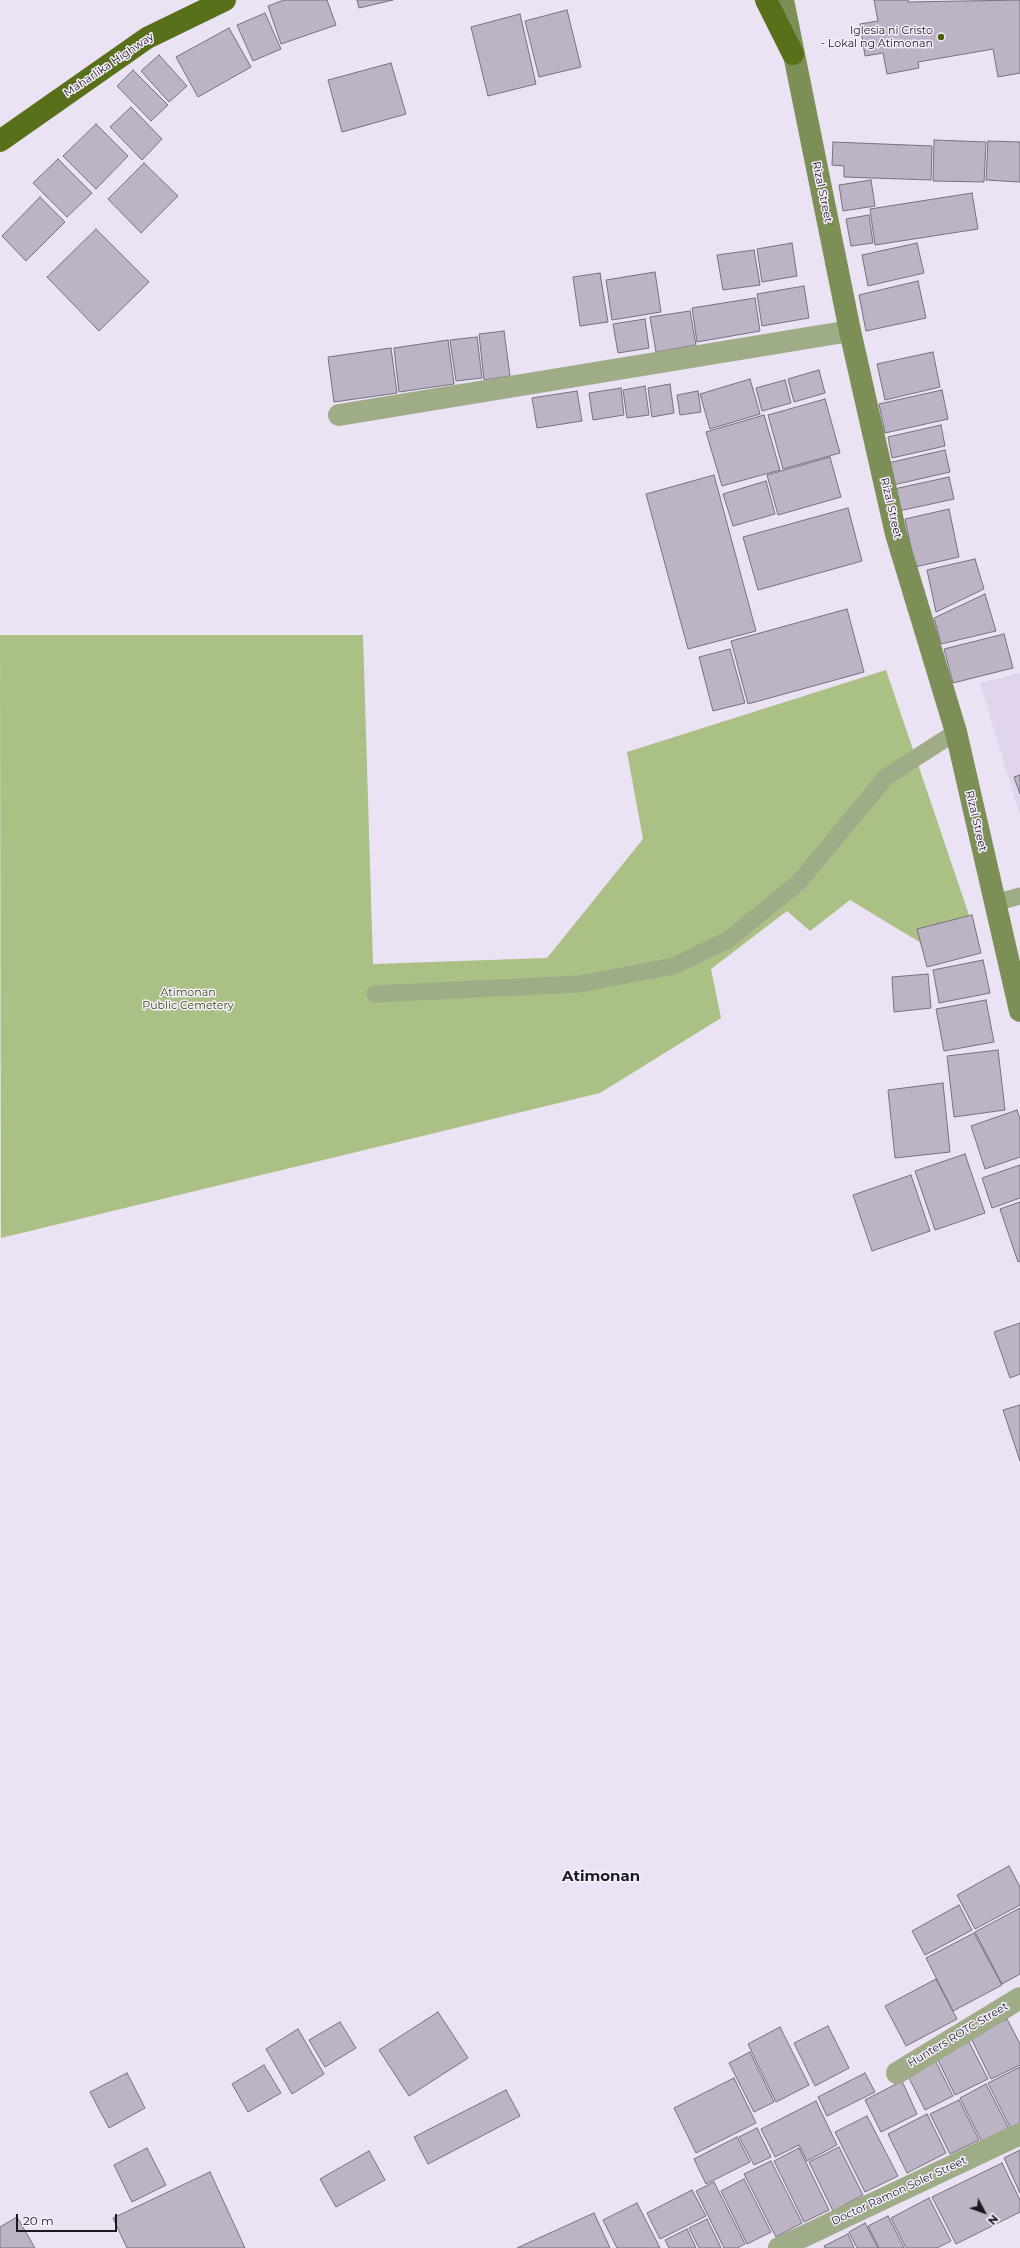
<!DOCTYPE html>
<style>
body{margin:0}
#map{position:relative;width:1020px;height:2248px;overflow:hidden;background:#ebe2f4;font-family:Montserrat,sans-serif}
canvas{display:block}
.north{position:absolute;left:964px;top:2192px;width:40px;height:40px;-webkit-text-stroke:3px #f7f0ff;paint-order:stroke;rotate:131deg;font-size:11px;font-weight:700;line-height:16px;text-align:center;color:#1c191f}
.north::after{content:'';display:block;margin:auto;width:14px;height:18px;background:#1c191f;clip-path:polygon(50% 0,100% 100%,50% 72%,0 100%)}
.scale{position:absolute;left:16px;top:2214px;width:101px;height:18px;box-sizing:border-box;border:2px solid #1c191f;border-top:0;padding-left:5px;font-size:12px;line-height:14px;white-space:nowrap;color:#1c191f;-webkit-text-stroke:3px #f7f0ff;paint-order:stroke}
</style>
<div id="map">
<canvas width="1020" height="2248"></canvas>
<div class="north">N</div>
<div class="scale">20 m</div>
</div>
<script>
const ctx = document.querySelector('canvas').getContext('2d');
ctx.lineJoin = 'round';
function paint(path, color) { ctx.fillStyle = color; ctx.fill(path, 'evenodd'); }
const shape = rows => new Path2D(rows.map(r => 'M' + r).join(''));
function stroke(path, color, width, dash) { ctx.strokeStyle = color; ctx.lineWidth = width; ctx.lineCap = dash ? 'butt' : 'round'; ctx.setLineDash(dash || []); ctx.stroke(path); }
function drawText(font, color, halo, rows, align = 'center') {
  ctx.font = font + ' Montserrat,sans-serif'; ctx.lineWidth = 3; ctx.setLineDash([]); ctx.textBaseline = 'middle'; ctx.strokeStyle = halo; ctx.fillStyle = color; for (const [text, x, y, turn = 0] of rows) {
    ctx.save(); ctx.translate(x, y); ctx.rotate((+turn || 0) * Math.PI / 180); ctx.textAlign = isNaN(turn) ? turn : align; if (halo) ctx.strokeText(text, 0, 0); ctx.fillText(text, 0, 0); ctx.restore();
  }
}
paint(shape([
 [1020,673,1020,816,980,683]
]), '#e1d4ed');
paint(shape([
 [0,635,363,635,373,964,547,958,643,839,627,752,886,670,970,918,921,943,850,900,810,931,787,911,711,969,721,1018,600,1093,1,1238]
]), '#aac085');
const building = shape([
 [284,0,327,0,336,25,281,44,268,6,284,0],
 [357,0,393,0,359,8,357,0],
 [874,0,908,0,908,2,1020,0,1020,73,998,77,993,49,918,62,919,68,887,74,883,53,865,56,860,24,878,21,874,0],
 [567,10,581,67,539,77,525,21,567,10],
 [265,13,281,49,253,61,237,25,265,13],
 [520,14,536,84,488,96,471,27,520,14],
 [229,28,251,67,198,97,176,57,229,28],
 [159,55,187,86,169,102,141,71,159,55],
 [391,63,406,114,342,132,328,80,391,63],
 [133,70,168,105,151,121,117,86,133,70],
 [131,107,162,139,142,160,110,127,131,107],
 [96,124,128,156,96,189,63,156,96,124],
 [934,140,986,142,984,182,933,181,934,140],
 [988,141,1020,142,1020,182,986,180,988,141],
 [833,142,932,146,931,180,844,177,844,166,832,165,833,142],
 [58,159,92,193,67,217,33,183,58,159],
 [144,163,178,196,141,233,108,199,144,163],
 [871,180,875,206,843,211,839,185,871,180],
 [972,193,978,229,875,245,870,209,972,193],
 [40,197,65,222,26,261,2,236,40,197],
 [869,215,873,243,851,246,846,219,869,215],
 [96,229,149,282,99,331,47,277,96,229],
 [792,243,797,276,762,282,757,249,792,243],
 [917,243,924,273,868,286,862,255,917,243],
 [754,250,760,285,723,290,717,255,754,250],
 [655,272,661,312,612,320,606,280,655,272],
 [600,273,608,322,580,326,573,277,600,273],
 [918,281,926,318,866,331,859,295,918,281],
 [804,286,809,318,762,326,757,294,804,286],
 [755,298,760,331,697,342,692,308,755,298],
 [690,311,696,345,656,352,650,317,690,311],
 [645,319,649,348,618,353,613,324,645,319],
 [504,331,510,376,484,380,479,334,504,331],
 [477,337,482,378,456,381,450,340,477,337],
 [448,340,454,384,399,392,394,348,448,340],
 [391,348,397,393,334,402,328,357,391,348],
 [933,352,940,387,885,400,877,364,933,352],
 [819,370,825,393,794,402,788,379,819,370],
 [750,379,760,414,710,429,700,394,750,379],
 [785,380,791,403,762,411,756,388,785,380],
 [670,384,674,413,652,417,648,388,670,384],
 [645,386,649,415,627,418,623,390,645,386],
 [621,388,624,415,593,420,589,393,621,388],
 [942,390,948,419,885,433,879,404,942,390],
 [577,391,582,421,537,428,532,398,577,391],
 [698,391,701,412,680,415,677,395,698,391],
 [825,399,840,453,783,469,768,415,825,399],
 [764,415,780,470,722,486,706,432,764,415],
 [941,425,945,446,892,458,888,437,941,425],
 [945,450,950,472,893,485,888,463,945,450],
 [830,457,841,497,778,515,767,475,830,457],
 [714,475,756,631,688,649,646,494,714,475],
 [949,477,954,499,899,511,894,489,949,477],
 [766,481,775,514,733,526,723,494,766,481],
 [848,508,862,561,758,590,743,537,848,508],
 [949,509,959,557,915,567,905,519,949,509],
 [975,559,984,589,936,612,927,570,975,559],
 [985,594,996,631,941,644,934,618,985,594],
 [847,609,864,672,748,704,731,641,847,609],
 [1004,634,1013,668,953,683,944,649,1004,634],
 [730,649,745,703,713,711,699,657,730,649],
 [1020,775,1020,794,1014,777,1020,775],
 [972,915,981,953,927,967,917,929,972,915],
 [983,960,990,993,939,1003,933,970,983,960],
 [928,974,931,1008,894,1012,892,977,928,974],
 [986,1000,994,1042,944,1051,936,1009,986,1000],
 [998,1050,1005,1110,954,1117,947,1056,998,1050],
 [943,1083,950,1152,895,1158,888,1090,943,1083],
 [1017,1110,1020,1119,1020,1157,985,1169,971,1126,1017,1110],
 [965,1154,985,1213,935,1230,915,1171,965,1154],
 [1020,1165,1020,1198,992,1208,982,1178,1020,1165],
 [911,1175,930,1231,872,1251,853,1195,911,1175],
 [1020,1202,1020,1261,1018,1262,1000,1209,1020,1202],
 [1020,1323,1020,1374,1010,1378,994,1332,1020,1323],
 [1020,1405,1020,1461,1003,1410,1020,1405],
 [1009,1866,1020,1887,1020,1905,975,1929,957,1895,1009,1866],
 [959,1905,972,1930,925,1955,912,1931,959,1905],
 [1020,1908,1020,1974,1002,1984,975,1932,1020,1908],
 [974,1933,1002,1985,953,2011,926,1958,974,1933],
 [936,1979,957,2019,906,2046,885,2006,936,1979],
 [438,2012,468,2058,409,2096,379,2050,438,2012],
 [1007,2019,1020,2044,1020,2065,991,2079,971,2038,1007,2019],
 [340,2022,356,2048,325,2067,309,2040,340,2022],
 [828,2026,849,2068,815,2086,794,2043,828,2026],
 [780,2027,809,2085,776,2102,748,2044,780,2027],
 [298,2029,324,2074,292,2094,266,2049,298,2029],
 [969,2042,988,2079,955,2095,937,2058,969,2042],
 [750,2052,774,2102,754,2112,729,2063,750,2052],
 [933,2056,953,2096,925,2110,905,2070,933,2056],
 [264,2065,281,2093,248,2112,232,2084,264,2065],
 [1020,2067,1020,2124,1011,2129,988,2083,1020,2067],
 [127,2073,145,2108,109,2128,90,2092,127,2073],
 [865,2073,875,2092,827,2116,818,2097,865,2073],
 [734,2078,756,2123,696,2153,674,2108,734,2078],
 [902,2081,917,2114,881,2132,865,2100,902,2081],
 [986,2084,1009,2129,982,2142,960,2098,986,2084],
 [506,2090,520,2116,428,2164,414,2137,506,2090],
 [959,2100,979,2140,950,2154,930,2114,959,2100],
 [816,2101,837,2145,807,2161,799,2145,775,2157,761,2129,816,2101],
 [927,2114,946,2153,907,2173,888,2134,927,2114],
 [867,2116,898,2176,865,2192,835,2132,867,2116],
 [757,2128,771,2157,754,2165,739,2137,757,2128],
 [737,2137,750,2162,706,2184,694,2159,737,2137],
 [839,2147,863,2195,833,2211,809,2162,839,2147],
 [147,2148,166,2185,132,2202,114,2165,147,2148],
 [799,2148,829,2210,804,2222,774,2161,799,2148],
 [1020,2150,1020,2193,1004,2158,1020,2150],
 [369,2151,385,2180,336,2207,320,2179,369,2151],
 [771,2161,802,2223,776,2237,744,2174,771,2161],
 [1002,2163,1020,2200,1020,2212,956,2244,932,2197,1002,2163],
 [210,2172,245,2248,127,2248,113,2218,210,2172],
 [744,2179,771,2232,747,2244,721,2191,744,2179],
 [714,2182,745,2244,737,2248,724,2248,696,2191,714,2182],
 [692,2190,706,2216,660,2239,647,2213,692,2190],
 [929,2198,951,2241,937,2248,906,2248,891,2218,929,2198],
 [637,2203,660,2248,617,2248,603,2220,637,2203],
 [594,2213,610,2248,517,2248,594,2213],
 [888,2216,904,2248,879,2248,868,2226,888,2216],
 [17,2217,35,2248,0,2248,0,2227,17,2217],
 [707,2219,721,2248,699,2248,689,2228,707,2219],
 [865,2223,878,2248,857,2248,849,2232,865,2223],
 [687,2229,696,2248,669,2248,665,2240,687,2229],
 [848,2234,854,2248,825,2248,824,2246,848,2234]
]);
paint(building, '#bcb3c5');
stroke(building, '#787080', 1);
stroke(shape([
 [995,903,1020,896],
 [375,994,580,984,673,966,728,940,799,882,886,777,956,732]
]), '#9eac87', 17);
stroke(shape([
 [339,415,850,331],
 [897,2073,1020,1998],
 [779,2248,1020,2134]
]), '#9eac87', 22);
stroke(shape([
 [783,0,850,331,896,534,956,732,1020,1011]
]), '#7b8f57', 22);
stroke(shape([
 [766,0,793,54],
 [0,141,147,38,225,0]
]), '#587019', 22);
for (const [x, y, r, color] of [
 [941,37,4,"#4a610e"]
]) { const dot = new Path2D(); dot.arc(x, y, r, 0, 2 * Math.PI); ctx.fillStyle = color; ctx.fill(dot); stroke(dot, '#f7f0ff', 1.5); }
drawText('11px', '#1c191f', '#f7f0ff', [
 ["Iglesia ni Cristo",933,31],
 ["- Lokal ng Atimonan",933,44]
], 'right');
drawText('11px', '#1c191f', '#f7f0ff', [
 ["Maharlika Highway",109,65,-34],
 ["Rizal Street",822,192,78],
 ["Rizal Street",891,508,77],
 ["Rizal Street",976,821,77],
 ["Hunters ROTC Street",958,2035,-31],
 ["Doctor Ramon Soler Street",899,2191,-25]
]);
drawText('11px', '#374a07', '#f7f0ff', [
 ["Atimonan",188,993],
 ["Public Cemetery",188,1006]
]);
drawText('bold 15px', '#1c191f', '#f7f0ff', [
 ["Atimonan",601,1877]
]);
</script>
